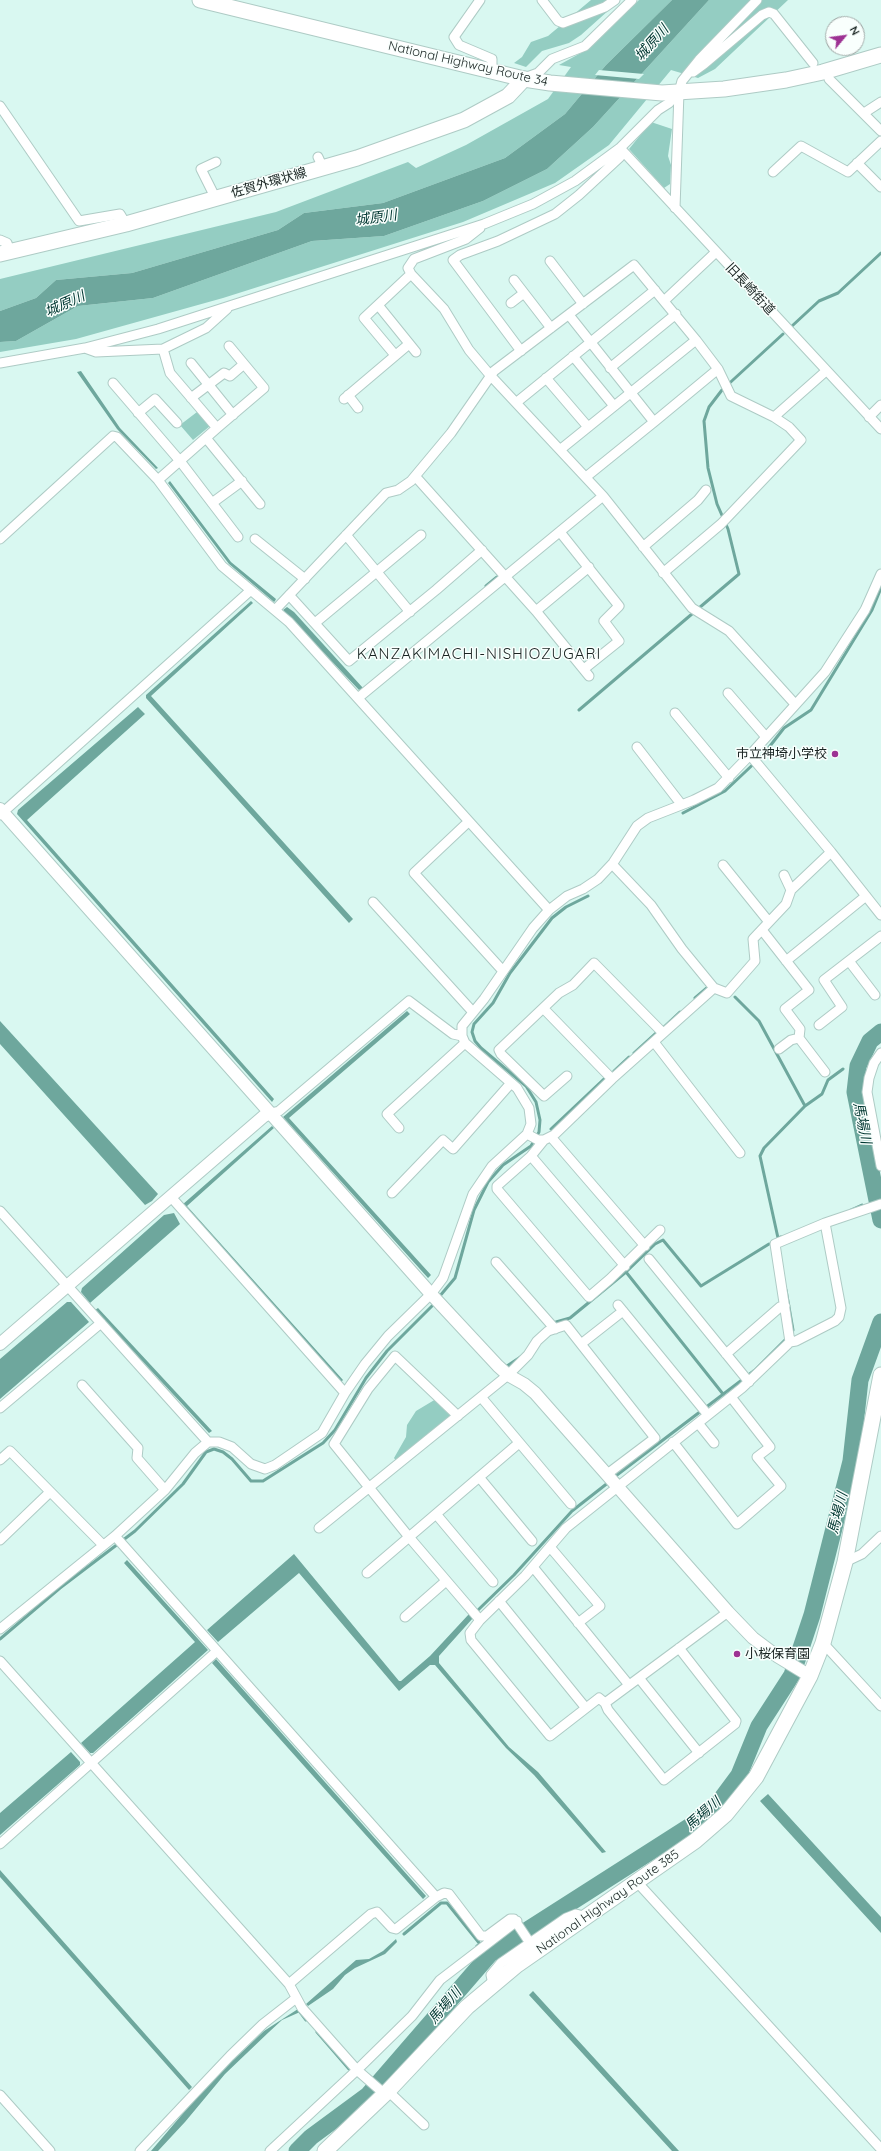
<!DOCTYPE html>
<meta charset="utf-8">
<style>
body{margin:0}
#map{position:relative;width:881px;height:2151px;overflow:hidden;background:#d9f8f1;font-family:Quicksand,sans-serif}
canvas{display:block}
.north{position:absolute;left:825px;top:16px;width:40px;height:40px;box-sizing:border-box;background:#f9fffd;border:1px solid #9fa7a5;border-radius:50%;rotate:61deg;font-size:11px;font-weight:700;line-height:16px;text-align:center;color:#192422}
.north::after{content:'';display:block;margin:auto;width:14px;height:18px;background:#9d3293;clip-path:polygon(50% 0,100% 100%,50% 72%,0 100%)}
</style>
<div id="map">
<canvas width="881" height="2151"></canvas>
<div class="north">N</div>
</div>
<script>
const ctx = document.querySelector('canvas').getContext('2d');
ctx.lineJoin = 'round';
function paint(path, color) { ctx.fillStyle = color; ctx.fill(path, 'evenodd'); }
const shape = rows => new Path2D(rows.map(r => 'M' + r).join(''));
function stroke(path, color, width, dash) { ctx.strokeStyle = color; ctx.lineWidth = width; ctx.lineCap = dash ? 'butt' : 'round'; ctx.setLineDash(dash || []); ctx.stroke(path); }
function drawText(font, color, halo, rows, align = 'center') {
  ctx.font = font + ' Quicksand,"Noto Sans JP",sans-serif'; ctx.lineWidth = 3; ctx.setLineDash([]); ctx.textBaseline = 'middle'; ctx.strokeStyle = halo; ctx.fillStyle = color; for (const [text, x, y, turn = 0] of rows) {
    ctx.save(); ctx.translate(x, y); ctx.rotate((+turn || 0) * Math.PI / 180); ctx.textAlign = isNaN(turn) ? turn : align; if (halo) ctx.strokeText(text, 0, 0); ctx.fillText(text, 0, 0); ctx.restore();
  }
}
paint(shape([
 [591,0,609,0,597,14,609,10,581,35,569,43,542,51,526,67,514,63,522,57,531,42,548,36],
 [639,0,672,0,606,65,565,114,505,158,383,203,304,213,278,230,132,273,56,280,36,298,0,311,0,279,276,212,408,162,416,168,466,145,548,99,571,67,559,65,588,49],
 [709,0,788,0,715,69,698,78,671,70,609,145,555,183,463,222,223,298,76,339,0,352,0,342,16,341,78,306,153,298,312,241,384,236,483,201,547,169,593,127],
 [651,122,672,129,668,156,671,165,670,184,664,188,629,149],
 [197,412,210,426,193,440,180,425],
 [436,1399,454,1415,397,1462,394,1458,406,1437,407,1425,416,1411]
]), '#94cdc2');
paint(shape([
 [672,0,709,0,593,127,547,169,483,201,384,236,312,241,153,298,78,306,16,341,0,342,0,311,36,298,56,280,132,273,278,230,304,213,383,203,505,158,565,114,606,65],
 [81,371,120,428,158,468,156,469,117,429,77,372],
 [170,481,231,562,276,599,275,601,274,602,229,564,168,483],
 [251,601,253,603,151,696,353,919,349,923,146,698,146,695],
 [287,607,294,612,363,688,359,690,283,610],
 [138,707,145,714,27,820,274,1099,272,1102,17,814,18,810],
 [407,1011,410,1014,289,1118,431,1275,428,1278,283,1117],
 [0,1021,158,1194,152,1201,145,1205,0,1044],
 [272,1126,274,1128,187,1206,343,1380,341,1382,182,1205],
 [174,1213,180,1224,90,1303,81,1292,82,1288,164,1215],
 [67,1302,71,1302,89,1322,0,1399,0,1359],
 [98,1308,212,1431,209,1433,95,1310],
 [294,1554,399,1681,401,1681,430,1656,469,1614,473,1618,439,1656,439,1663,509,1747,538,1772,606,1852,602,1853,534,1775,506,1748,435,1665,430,1665,399,1691,299,1573,218,1642,207,1630],
 [127,1560,208,1650,93,1753,90,1753,81,1743,195,1642,124,1563],
 [216,1659,426,1896,423,1899,212,1663],
 [71,1752,80,1762,80,1765,0,1835,0,1813],
 [768,1794,881,1917,881,1933,760,1801],
 [0,1870,192,2087,189,2090,0,1877],
 [396,1939,397,1942,385,1954,355,1968,345,1975,333,1989,308,2006,306,2004,356,1960,369,1959,383,1951],
 [533,1991,679,2151,672,2151,529,1995],
 [298,2009,300,2012,282,2020,269,2032,225,2074,185,2122,158,2151,151,2151,208,2084,264,2031]
]), '#6ea79d');
paint(shape([
 [599,70,644,74,639,79,595,75]
]), '#d9f8f1');
stroke(shape([
 [792,326,819,301,838,293,881,253],
 [486,586,497,577],
 [579,710,739,574,728,529,717,504,708,468,704,421,709,407,722,390,783,334],
 [683,813,725,791,763,755,784,728,811,710,872,610,881,588],
 [735,997,759,1021,805,1106],
 [695,998,708,987],
 [664,1027,680,1012],
 [634,1053,656,1033],
 [614,1071,629,1057],
 [551,1129,604,1079],
 [851,1210,862,1205],
 [781,1237,778,1238,760,1156,764,1148,805,1106,822,1094,828,1080,843,1069],
 [626,1272,655,1244,663,1240,701,1286,769,1244],
 [786,1290,793,1330],
 [439,1297,455,1278,474,1210,488,1182,503,1165,531,1146,539,1132,540,1120,536,1102,526,1086,481,1048,475,1041,472,1032,474,1024,493,1003,510,973,552,918,566,907,588,896],
 [556,1322,570,1318,626,1272,723,1394],
 [507,1366,522,1356],
 [613,1478,755,1370,786,1339],
 [476,1612,514,1575,572,1511,609,1482],
 [0,1639,60,1588,135,1531,183,1484,206,1452,214,1449,223,1452,232,1459,251,1481,263,1481,323,1443,335,1430,366,1378,387,1351,435,1303],
 [404,1934,441,1903,447,1903,480,1944,477,1946],
 [300,2012,306,2020],
 [317,2032,349,2069]
]), '#6ea79d', 3);
stroke(shape([
 [881,1032,870,1041,858,1066,855,1092,881,1220],
 [297,2151,311,2137,368,2095,490,1954,692,1825,716,1806,739,1775,759,1726,792,1675,812,1615,851,1461,860,1380,881,1322]
]), '#6ea79d', 17);
const minor = shape([
 [480,0,454,37,459,45,492,59,492,71],
 [542,0,558,21,563,23,605,7,615,0],
 [693,72,704,64,762,15,769,12,774,14,813,63],
 [527,77,538,73,552,59,585,46,632,0],
 [829,79,881,131],
 [0,106,79,221,120,214,126,224],
 [864,113,881,102],
 [620,148,881,429],
 [318,157,323,168],
 [216,162,201,169,216,199],
 [857,163,881,187],
 [773,172,801,146,848,172,881,141],
 [675,208,679,92],
 [480,228,466,239,414,259,408,268,411,274,444,309,469,350,490,375,603,496,692,608,729,631,795,704],
 [0,240,7,243,10,251],
 [550,261,583,304],
 [514,280,551,328],
 [665,300,716,252],
 [511,303,524,293],
 [378,305,416,352],
 [569,315,654,422,586,477],
 [85,348,96,352,163,349,206,328,227,309],
 [521,351,453,260,460,255,498,241,555,214,579,195,620,157,620,148],
 [395,355,364,318,411,274],
 [573,356,614,406],
 [0,363,85,348,158,329,484,224,533,204,575,181,620,148,658,110,669,103,679,92,682,81,699,60,757,0],
 [191,363,233,415],
 [610,368,676,314],
 [546,378,588,427],
 [113,383,180,461,238,537],
 [348,395,358,408],
 [191,398,224,373,230,376,244,364],
 [344,399,409,344],
 [517,402,655,290],
 [138,413,155,399,177,423],
 [774,417,826,371],
 [869,417,881,405],
 [654,422,718,369],
 [217,428,264,388,229,346],
 [206,438,260,504],
 [561,449,696,340],
 [415,476,536,611,589,676],
 [158,480,217,428,170,373,163,349],
 [212,503,242,481],
 [560,532,619,606,604,621,619,641,584,669],
 [346,535,410,612],
 [0,539,113,436,117,437,158,480,222,566,289,622,549,910],
 [255,539,305,579],
 [643,547,698,500,706,490],
 [289,595,349,661,436,590,482,550],
 [275,610,386,493,398,490,411,481,451,433,494,371,634,265,696,340,718,369,731,396,774,417,789,427,801,440,721,524,663,573],
 [536,611,589,567],
 [315,623,421,535],
 [728,693,766,737],
 [358,698,603,496],
 [675,713,729,778],
 [637,747,681,804],
 [0,815,251,590],
 [466,824,414,873,503,971],
 [831,852,881,915],
 [612,864,651,905,682,949,714,988,727,993,755,961,753,939,786,904,791,890,831,852,750,755],
 [723,865,769,922],
 [784,875,791,890],
 [373,902,472,1011],
 [762,930,809,990,785,1009,800,1029,799,1038,825,1072],
 [786,961,866,896],
 [849,961,875,995],
 [544,1009,612,1079],
 [819,1025,842,1007,824,980,881,936],
 [654,1042,740,1153],
 [779,1049,791,1040,799,1038],
 [881,1053,874,1063,869,1078,867,1092,881,1166],
 [567,1076,544,1096,501,1054,499,1050,559,993,573,985,594,963,663,1033],
 [271,1113,279,1111,409,1001,453,1034,462,1036],
 [399,1128,387,1114,465,1043],
 [527,1134,538,1140,544,1140,554,1135,612,1079,714,988],
 [551,1137,645,1246],
 [544,1140,531,1156,497,1186,497,1189,589,1297,610,1279,660,1230],
 [531,1156,625,1266],
 [392,1193,443,1140,453,1149,511,1083],
 [171,1197,345,1393],
 [0,1211,208,1442],
 [649,1259,749,1382],
 [496,1262,555,1329],
 [618,1305,708,1415],
 [790,1342,775,1244,825,1223,881,1204],
 [581,1344,623,1311],
 [726,1354,780,1307,785,1306],
 [82,1385,138,1448,137,1458,165,1490],
 [481,1397,571,1504],
 [0,1408,101,1323],
 [458,1416,395,1356,368,1389,334,1444,409,1537,480,1620],
 [698,1423,714,1443],
 [673,1442,737,1524,781,1486,757,1457,770,1447,731,1397],
 [0,1460,10,1451,103,1545],
 [479,1477,532,1541],
 [436,1514,493,1582],
 [319,1528,508,1375,528,1355,537,1341,548,1331,566,1325,655,1438,606,1475],
 [115,1536,436,1897,396,1929,392,1928,377,1912,371,1914,289,1984],
 [0,1540,50,1492],
 [550,1547,600,1606,578,1623],
 [845,1562,862,1554,881,1536],
 [533,1567,629,1685],
 [367,1573,519,1443],
 [499,1601,585,1707],
 [728,1612,605,1703,599,1698,550,1736,471,1640,470,1633,480,1620,525,1576,566,1528,742,1388,790,1342,796,1341,835,1321,839,1317,841,1308,825,1223],
 [405,1617,446,1581],
 [0,1629,115,1536,165,1490,195,1453,208,1442,219,1442,232,1447,251,1464,265,1469,275,1465,322,1433,345,1393,365,1364,388,1336,431,1294,443,1278,473,1194,492,1166,527,1134,531,1124,529,1108,517,1088,465,1043,462,1036,462,1026,484,999,533,928,549,910,567,896,583,889,598,879,613,863,637,826,648,818,694,800,718,788,750,755,825,672,865,610,881,574],
 [823,1643,881,1706],
 [0,1661,289,1984,302,2008,357,2070,380,2090,388,2091,424,2125],
 [639,1678,699,1753],
 [605,1703,608,1710,664,1780,735,1724,736,1721,679,1648],
 [0,1844,217,1651],
 [637,1882,881,2149],
 [436,1897,444,1893,449,1894,481,1936,487,1936,510,1919,514,1919,530,1943],
 [493,1984,491,1975,501,1963,566,1918,576,1914,587,1917],
 [0,2095,50,2151],
 [140,2151,230,2056,263,2024,295,1999],
 [270,2151,357,2070,412,2016,440,1980,517,1921]
]);
const tertiary = shape([
 [0,809,431,1294,498,1366,508,1375,524,1384,535,1393,728,1612,753,1638,777,1656,810,1676],
 [0,1344,264,1116,271,1113]
]);
const primary = shape([
 [0,254,126,224,357,158,464,120,508,96,524,79]
]);
const trunk = shape([
 [200,0,524,79,550,83,662,93,724,89,786,80,823,72,881,55],
 [325,2151,388,2091,467,2007,517,1965,695,1841,726,1814,756,1777,810,1676,823,1643,845,1562,881,1375]
]);
stroke(minor, '#aecbc5', 11);
stroke(tertiary, '#aecbc5', 14);
stroke(primary, '#aecbc5', 17);
stroke(trunk, '#aecbc5', 17);
stroke(minor, '#fff', 9);
stroke(tertiary, '#fff', 12);
stroke(primary, '#fff', 15);
stroke(trunk, '#fff', 15);
for (const [x, y, r, color] of [
 [835,754,4,"#9d3293"],
 [737,1654,4,"#9d3293"]
]) { const dot = new Path2D(); dot.arc(x, y, r, 0, 2 * Math.PI); ctx.fillStyle = color; ctx.fill(dot); stroke(dot, '#f9fffd', 1.5); }
drawText('13px', '#192422', '#f9fffd', [
 ["National Highway Route 34",468,64,13],
 ["佐賀外環状線",269,183,-16],
 ["旧長崎街道",750,289,47],
 ["National Highway Route 385",608,1902,-35]
]);
drawText('13px', '#192422', '#f9fffd', [
 ["市立神埼小学校",827,754],
 ["小桜保育園",745,1654,"left"]
], 'right');
drawText('italic 14px', '#003731', '#f9fffd', [
 ["城原川",652,43,-48],
 ["城原川",376,218,-8],
 ["城原川",65,304,-24],
 ["馬場川",862,1123,79],
 ["馬場川",838,1513,-76],
 ["馬場川",703,1814,-41],
 ["馬場川",445,2006,-49]
]);
ctx.letterSpacing = '1px';
drawText('15px', '#192422', '#f9fffd', [
 ["KANZAKIMACHI-NISHIOZUGARI",479,654]
]);
ctx.letterSpacing = '0px';
</script>
